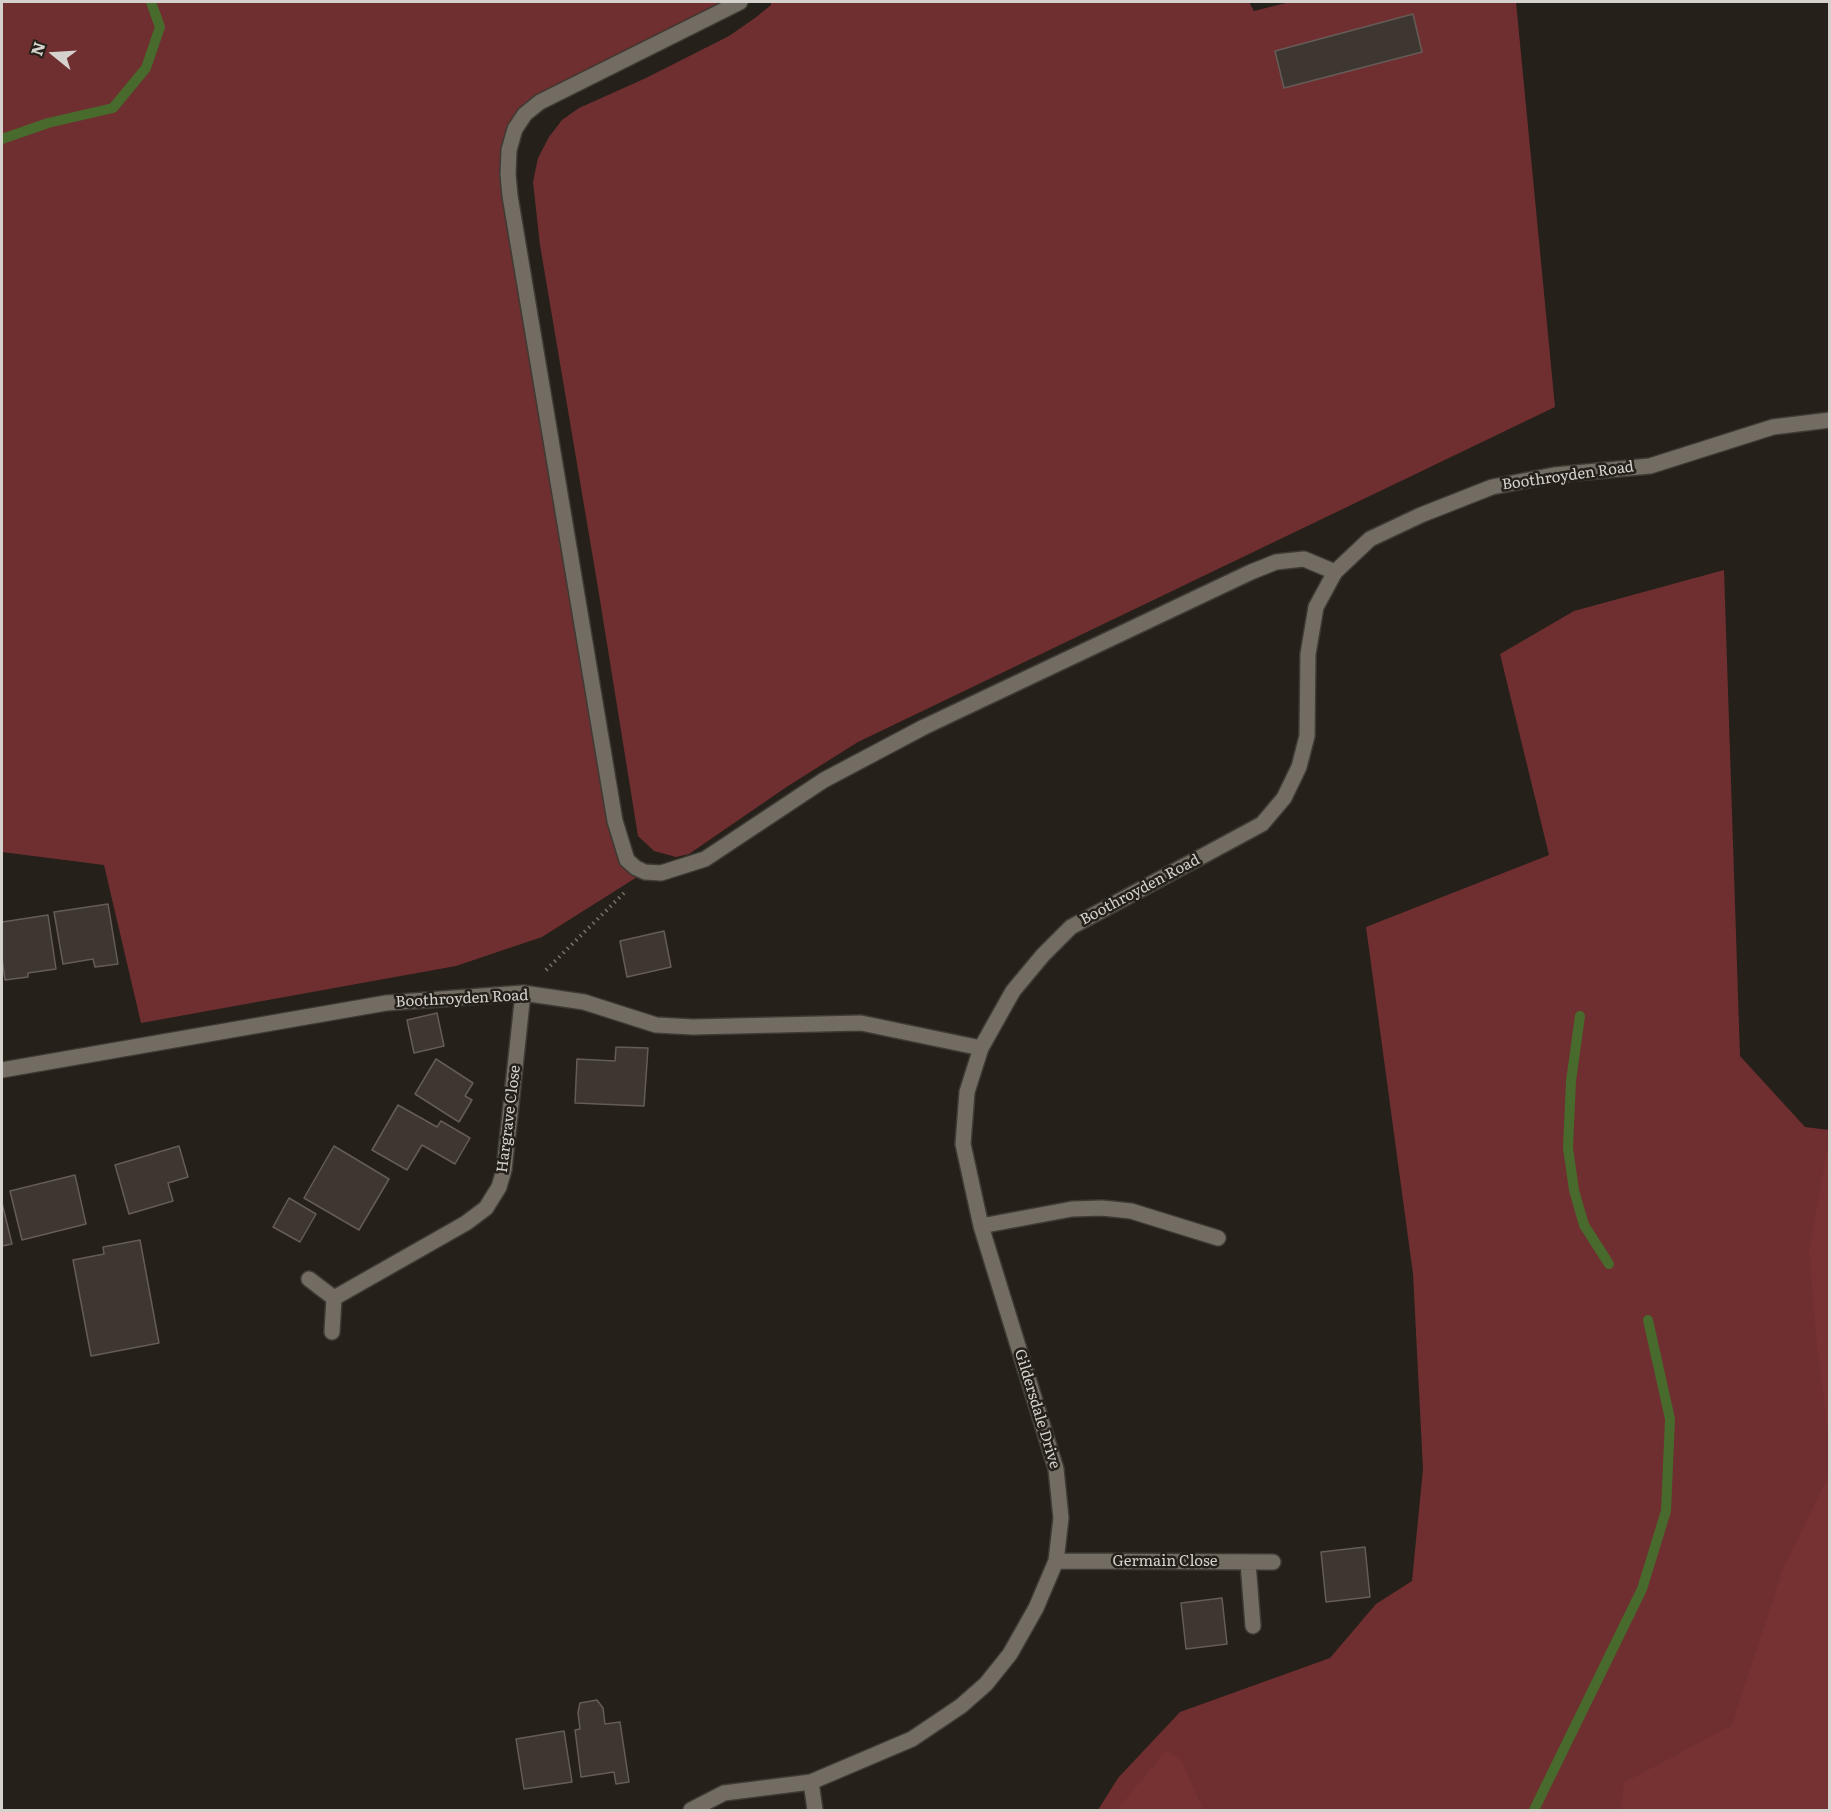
<!DOCTYPE html>
<style>
body{margin:0}
#map{position:relative;width:1831px;height:1812px;overflow:hidden;background:#252019;font-family:Literata,serif}
canvas{display:block}
.frame{position:absolute;inset:0;border:3px solid #d5d2cd;pointer-events:none}
.north{position:absolute;left:24px;top:24px;width:60px;height:60px;-webkit-text-stroke:4px #252019;paint-order:stroke;rotate:288deg;font-size:16px;font-weight:700;line-height:24px;text-align:center;color:#d5d2cd}
.north::after{content:'';display:block;margin:auto;width:21px;height:27px;background:#d5d2cd;clip-path:polygon(50% 0,100% 100%,50% 72%,0 100%)}
</style>
<div id="map">
<canvas width="1831" height="1812"></canvas>
<div class="frame"></div>
<div class="north">N</div>
</div>
<script>
const ctx = document.querySelector('canvas').getContext('2d');
ctx.lineJoin = 'round';
function paint(path, color) { ctx.fillStyle = color; ctx.fill(path, 'evenodd'); }
const shape = rows => new Path2D(rows.map(r => 'M' + r).join(''));
function stroke(path, color, width, dash) { ctx.strokeStyle = color; ctx.lineWidth = width; ctx.lineCap = dash ? 'butt' : 'round'; ctx.setLineDash(dash || []); ctx.stroke(path); }
function drawText(font, color, halo, rows, align = 'center') {
  ctx.font = font + ' Literata,serif'; ctx.lineWidth = 5; ctx.setLineDash([]); ctx.textBaseline = 'middle'; ctx.strokeStyle = halo; ctx.fillStyle = color; for (const [text, x, y, turn = 0] of rows) {
    ctx.save(); ctx.translate(x, y); ctx.rotate((+turn || 0) * Math.PI / 180); ctx.textAlign = isNaN(turn) ? turn : align; if (halo) ctx.strokeText(text, 0, 0); ctx.fillText(text, 0, 0); ctx.restore();
  }
}
paint(shape([
 [2,2,737,2,540,102,509,150,624,848,645,872,542,937,456,966,141,1023,104,865,2,852],
 [771,2,1249,2,1254,11,1290,2,1516,2,1555,407,858,742,788,786,689,854,676,857,654,851,638,836,598,588,540,245,533,182,538,158,549,137,562,120,579,108,646,78,729,36,755,18,771,5],
 [1724,570,1740,1056,1805,1127,1829,1130,1829,1810,1098,1810,1118,1778,1180,1712,1330,1658,1376,1604,1412,1581,1423,1469,1413,1274,1366,927,1549,855,1500,654,1574,611]
]), '#6f2f30');
paint(shape([
 [1827,1152,1830,1152,1829,1438,1817,1344,1809,1252],
 [1829,1475,1829,1810,1621,1810,1624,1783,1732,1725,1783,1569],
 [1166,1751,1181,1760,1203,1810,1117,1810]
]), '#763233');
stroke(shape([
 [2,139,48,123,113,108,146,68,160,27,151,2],
 [1580,1016,1571,1081,1568,1148,1574,1190,1584,1225,1609,1264],
 [1534,1810,1642,1589,1666,1511,1670,1419,1648,1320]
]), '#486a2d', 10);
const building = shape([
 [1413,14,1422,52,1284,88,1275,51,1413,14],
 [108,904,118,964,95,967,93,959,63,964,54,912,108,904],
 [48,915,56,969,28,973,28,977,5,980,2,958,2,922,48,915],
 [664,931,671,967,627,977,620,941,664,931],
 [437,1013,444,1046,414,1053,407,1020,437,1013],
 [616,1047,648,1048,644,1106,575,1103,577,1059,615,1061,616,1047],
 [436,1059,473,1083,465,1096,472,1100,459,1122,415,1094,436,1059],
 [398,1105,437,1127,441,1121,470,1138,455,1164,422,1145,407,1170,372,1150,398,1105],
 [179,1146,188,1177,168,1183,173,1201,129,1214,115,1165,179,1146],
 [334,1146,389,1179,359,1230,304,1198,334,1146],
 [75,1175,86,1224,22,1240,10,1191,75,1175],
 [289,1198,316,1214,300,1242,273,1227,289,1198],
 [2,1203,12,1244,2,1246,2,1203],
 [140,1240,159,1343,91,1356,73,1260,104,1254,103,1247,140,1240],
 [1365,1547,1370,1597,1326,1602,1321,1552,1365,1547],
 [1222,1598,1227,1644,1186,1649,1181,1603,1222,1598],
 [597,1700,603,1708,605,1724,620,1722,629,1782,616,1784,614,1772,581,1777,575,1730,580,1729,578,1713,580,1703,597,1700],
 [564,1731,572,1782,524,1789,516,1739,564,1731]
]);
paint(building, '#3e3631');
stroke(building, '#665c57', 1.5);
const service = shape([
 [740,2,540,102,525,114,515,129,509,150,508,174,510,196,615,821,627,860,636,868,645,872,661,873,705,859,824,780,924,727,1251,572,1276,562,1304,559,1335,572]
]);
const minor = shape([
 [2,1070,386,1003,523,993,584,1002,656,1025,693,1027,861,1023,981,1048,1013,991,1043,955,1071,927,1262,824,1284,798,1299,767,1307,736,1308,654,1316,607,1335,572,1370,539,1421,515,1492,487,1554,475,1650,466,1773,427,1830,420],
 [981,1226,1072,1209,1102,1208,1131,1211,1218,1238],
 [309,1279,334,1298,332,1332],
 [334,1298,466,1223,486,1208,499,1187,504,1170,523,993],
 [1056,1561,1273,1562],
 [1248,1563,1253,1626],
 [811,1782,815,1810],
 [691,1810,724,1793,811,1782,912,1739,961,1706,986,1684,1010,1654,1036,1608,1056,1561,1061,1518,1056,1469,981,1226,963,1144,967,1092,981,1048]
]);
stroke(service, '#3e3a34', 18);
stroke(minor, '#3e3a34', 18);
stroke(shape([
 [546,970,626,891]
]), '#77736d', 4, [1.5, 4.5]);
stroke(service, '#726c63', 15);
stroke(minor, '#726c63', 15);
drawText('15px', '#d5d2cd', '#252019', [
 ["Boothroyden Road",1568,476,-8],
 ["Boothroyden Road",1140,890,-28],
 ["Boothroyden Road",462,999,-3],
 ["Hargrave Close",509,1119,-83],
 ["Gildersdale Drive",1037,1409,73],
 ["Germain Close",1165,1562]
]);
</script>
